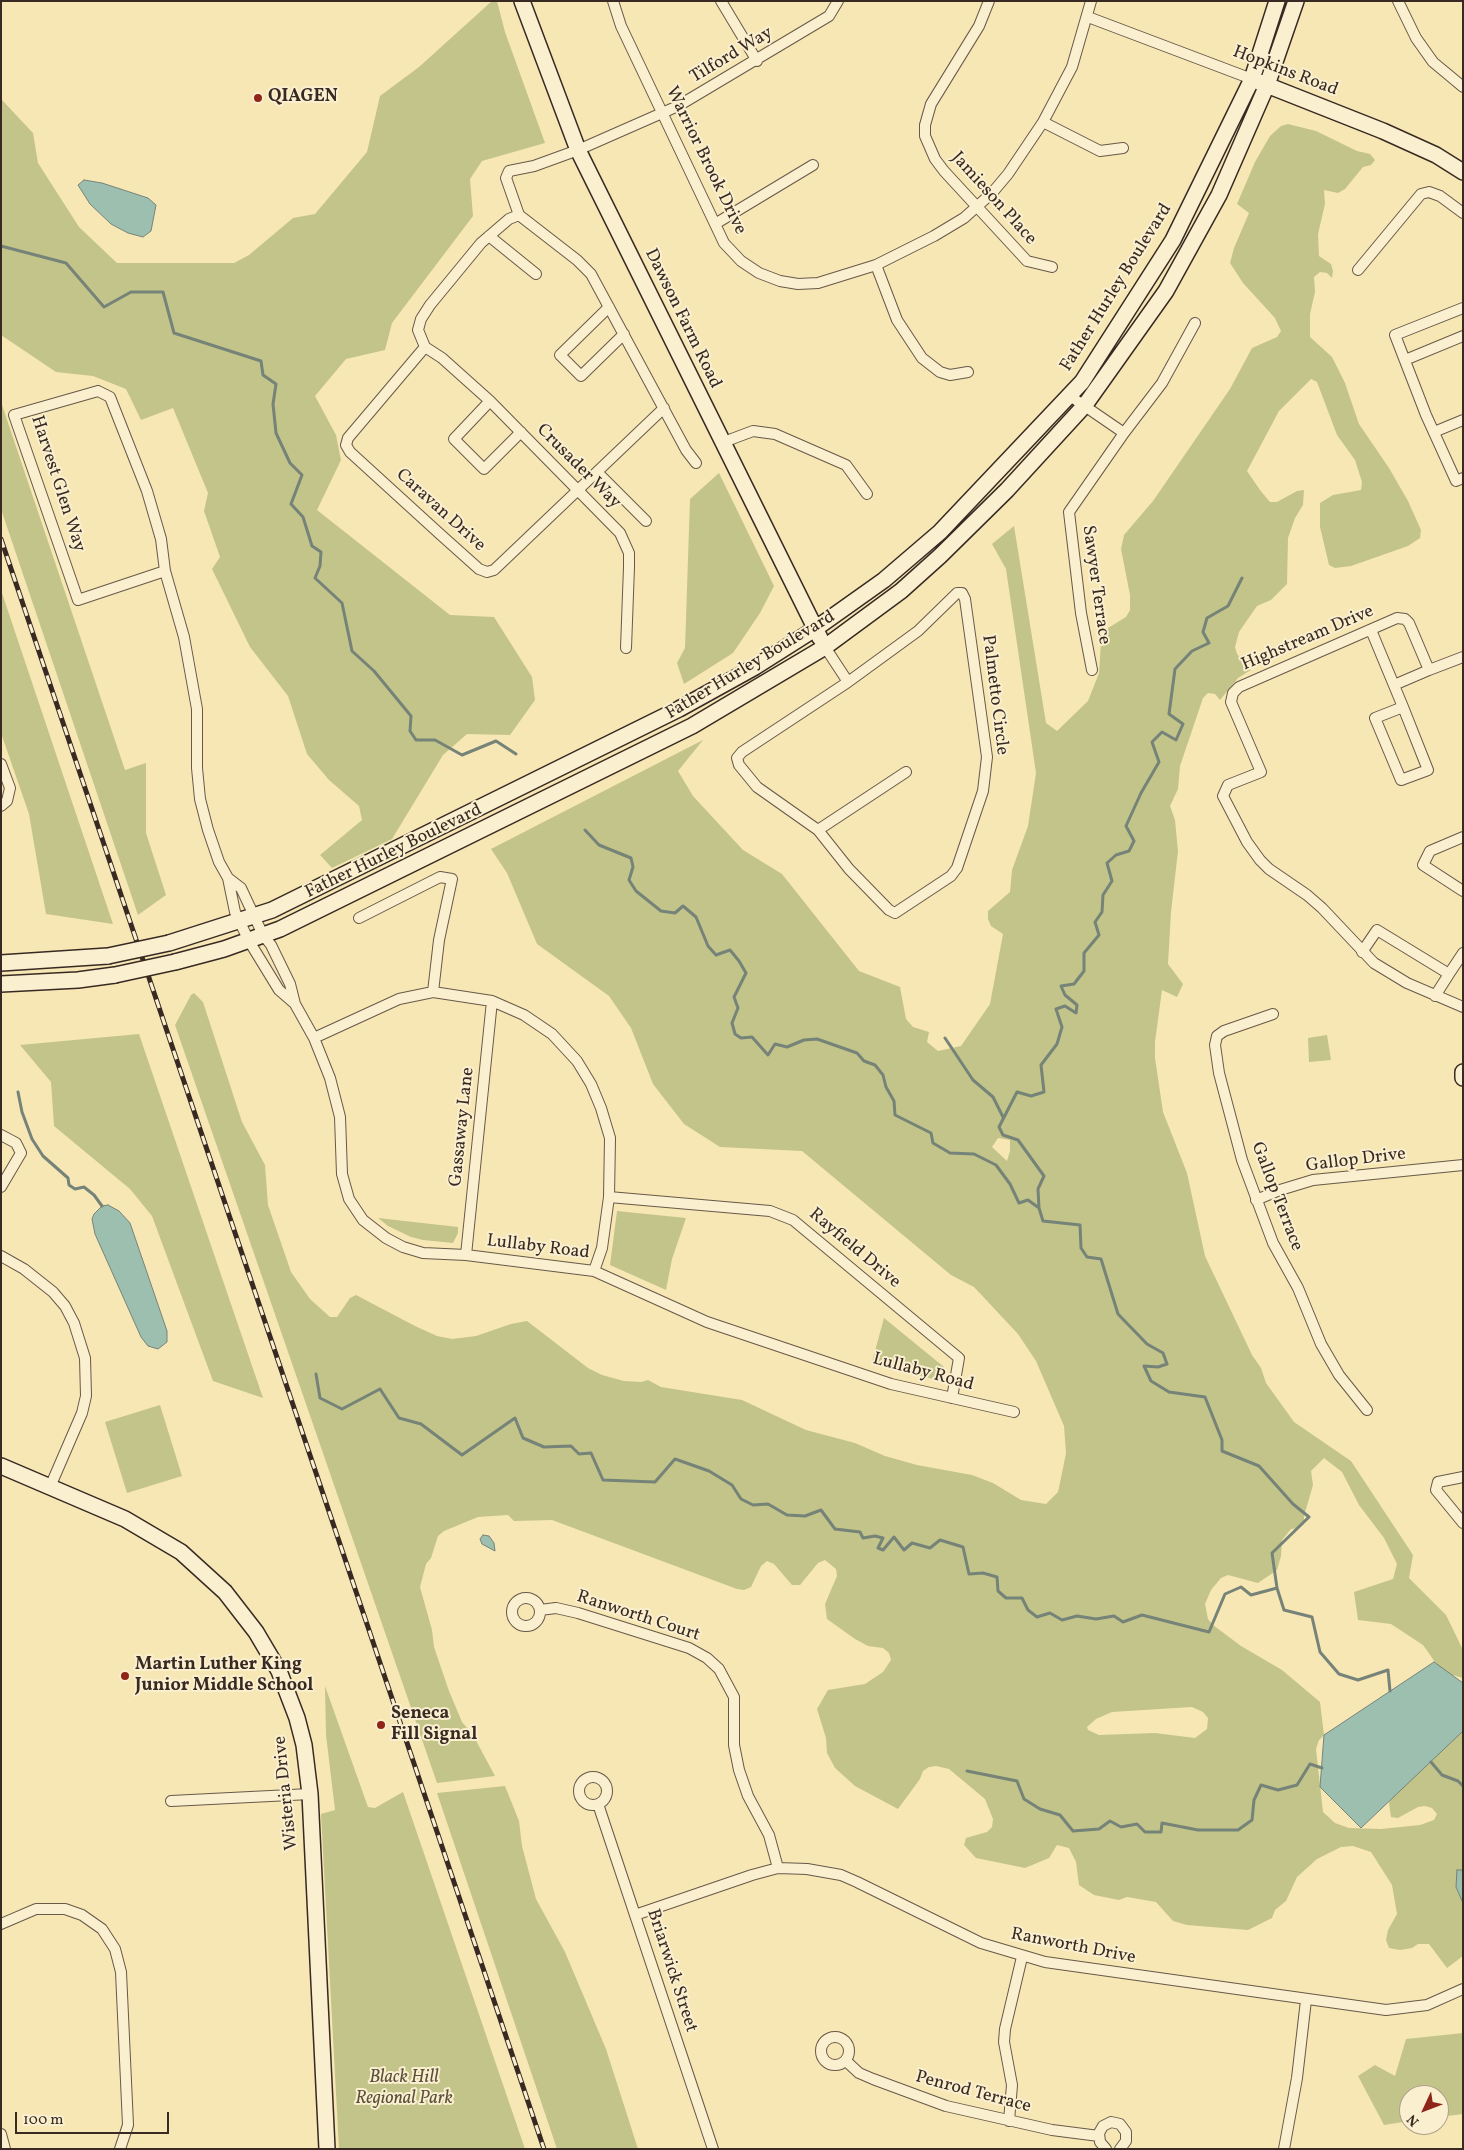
<!DOCTYPE html>
<style>
body{margin:0}
#map{position:relative;width:1464px;height:2150px;overflow:hidden;background:#f7e7b5;font-family:Vollkorn,serif}
canvas{display:block}
.frame{position:absolute;inset:0;border:2px solid #382a23;pointer-events:none}
.north{position:absolute;left:1399px;top:2085px;width:50px;height:50px;box-sizing:border-box;background:#faefcf;border:1px solid #aca08a;border-radius:50%;rotate:227deg;font-size:14px;font-weight:700;line-height:20px;text-align:center;color:#382a23}
.north::after{content:'';display:block;margin:auto;width:18px;height:22px;background:#8f2418;clip-path:polygon(50% 0,100% 100%,50% 72%,0 100%)}
.scale{position:absolute;left:15px;top:2112px;width:154px;height:22px;box-sizing:border-box;border:2px solid #382a23;border-top:0;padding-left:6px;font-size:15px;line-height:18px;white-space:nowrap;color:#382a23;-webkit-text-stroke:4px #faefcf;paint-order:stroke}
</style>
<div id="map">
<canvas width="1464" height="2150"></canvas>
<div class="frame"></div>
<div class="north">N</div>
<div class="scale">100 m</div>
</div>
<script>
const ctx = document.querySelector('canvas').getContext('2d');
ctx.lineJoin = 'round';
function paint(path, color) { ctx.fillStyle = color; ctx.fill(path, 'evenodd'); }
const shape = rows => new Path2D(rows.map(r => 'M' + r).join(''));
function stroke(path, color, width, dash) { ctx.strokeStyle = color; ctx.lineWidth = width; ctx.lineCap = dash ? 'butt' : 'round'; ctx.setLineDash(dash || []); ctx.stroke(path); }
function drawText(font, color, halo, rows, align = 'center') {
  ctx.font = font + ' Vollkorn,serif'; ctx.lineWidth = 4; ctx.setLineDash([]); ctx.textBaseline = 'middle'; ctx.strokeStyle = halo; ctx.fillStyle = color; for (const [text, x, y, turn = 0] of rows) {
    ctx.save(); ctx.translate(x, y); ctx.rotate((+turn || 0) * Math.PI / 180); ctx.textAlign = isNaN(turn) ? turn : align; if (halo) ctx.strokeText(text, 0, 0); ctx.fillText(text, 0, 0); ctx.restore();
  }
}
paint(shape([
 [492,1,497,1,505,32,545,143,482,161,470,179,473,216,392,323,385,350,346,359,315,396,336,435,341,460,317,510,450,615,494,617,532,677,535,700,510,735,467,734,443,755,392,839,332,868,320,855,362,820,359,806,329,780,307,754,288,696,250,647,212,569,220,557,204,511,208,493,173,408,141,420,126,389,93,376,56,372,1,335,1,99,33,133,38,163,79,227,117,263,234,263,249,255,293,218,315,214,367,152,380,96,419,67],
 [1288,124,1316,131,1357,151,1370,154,1375,160,1371,165,1363,167,1345,189,1338,193,1324,190,1325,204,1318,234,1319,256,1331,264,1333,271,1332,278,1327,273,1320,272,1314,277,1315,292,1310,314,1310,337,1332,357,1345,383,1359,424,1389,468,1408,501,1421,530,1420,538,1408,546,1351,566,1335,568,1329,565,1320,527,1320,503,1333,495,1361,490,1362,482,1355,460,1337,435,1317,382,1311,379,1279,411,1247,471,1260,490,1270,502,1277,502,1297,491,1304,490,1303,505,1295,518,1288,538,1287,584,1271,600,1257,606,1239,632,1235,647,1237,654,1251,670,1238,678,1220,700,1215,694,1208,693,1203,698,1180,766,1178,789,1170,806,1175,820,1178,851,1171,912,1168,964,1183,984,1177,997,1162,990,1155,1042,1155,1058,1163,1112,1187,1173,1205,1256,1252,1355,1261,1368,1266,1383,1294,1422,1351,1461,1413,1555,1409,1578,1446,1615,1463,1650,1463,1678,1442,1672,1423,1645,1391,1624,1358,1620,1354,1592,1393,1579,1397,1564,1384,1538,1359,1505,1342,1472,1324,1458,1311,1471,1313,1485,1304,1516,1304,1524,1299,1528,1291,1529,1282,1540,1281,1556,1277,1570,1258,1583,1228,1575,1221,1578,1211,1590,1205,1604,1208,1619,1213,1625,1241,1646,1282,1670,1320,1702,1324,1735,1319,1740,1316,1749,1323,1812,1335,1823,1349,1828,1381,1829,1420,1825,1434,1820,1437,1814,1432,1808,1425,1806,1418,1807,1398,1818,1391,1817,1389,1803,1392,1796,1463,1730,1463,1956,1447,1968,1429,1944,1418,1944,1412,1948,1400,1950,1389,1948,1386,1940,1388,1930,1397,1914,1392,1885,1371,1852,1353,1846,1341,1847,1317,1859,1297,1877,1286,1901,1275,1910,1272,1918,1248,1930,1187,1925,1173,1921,1156,1902,1127,1897,1119,1900,1094,1895,1079,1885,1076,1862,1069,1848,1057,1845,1049,1858,1025,1868,976,1858,964,1845,966,1838,987,1832,992,1827,993,1819,985,1799,949,1769,936,1766,929,1767,923,1771,920,1779,898,1809,855,1786,835,1768,827,1753,826,1738,817,1709,828,1690,865,1684,883,1672,891,1660,889,1653,883,1648,868,1646,855,1639,827,1619,825,1604,837,1576,836,1569,825,1560,818,1563,800,1585,792,1585,774,1564,767,1561,761,1566,751,1587,744,1590,737,1589,552,1520,514,1521,508,1515,478,1517,444,1531,438,1536,431,1558,426,1564,420,1587,432,1630,434,1647,449,1691,462,1722,473,1735,495,1776,437,1783,175,1025,191,995,194,993,203,1002,242,1122,265,1165,268,1205,291,1272,310,1299,330,1317,337,1317,350,1298,356,1295,415,1326,437,1336,452,1339,476,1336,511,1324,527,1321,588,1368,602,1375,624,1381,641,1382,648,1380,661,1387,742,1400,806,1430,855,1443,885,1456,917,1465,972,1475,993,1483,1021,1500,1046,1504,1058,1492,1061,1478,1066,1453,1064,1426,1036,1361,1018,1334,974,1287,951,1275,802,1151,720,1147,684,1124,653,1084,631,1028,609,996,537,944,507,873,491,849,703,740,678,771,693,796,743,850,782,874,859,971,900,987,906,1019,913,1027,929,1032,927,1042,938,1051,961,1046,990,1004,1003,934,991,926,988,919,988,911,1010,892,1012,870,1028,826,1036,773,1006,569,992,544,1014,526,1046,723,1057,731,1088,701,1099,673,1101,642,1108,628,1126,617,1130,610,1130,595,1121,549,1124,535,1153,501,1230,389,1252,348,1277,337,1281,331,1275,318,1243,283,1230,263,1234,248,1249,213,1237,204,1255,162,1270,136,1281,126],
 [998,1138,1010,1140,1010,1151,1007,1161,992,1147],
 [1192,1707,1203,1712,1208,1718,1207,1729,1195,1738,1155,1733,1099,1735,1088,1730,1087,1727,1096,1719,1112,1712],
 [1,402,125,770,146,763,146,833,166,895,138,915,1,509],
 [719,473,774,586,760,613,733,653,684,684,677,663,685,648,690,499],
 [1,590,113,924,46,914,29,814,1,733],
 [139,1034,263,1398,213,1381,152,1216,130,1189,54,1126,51,1082,20,1045],
 [1327,1035,1331,1060,1309,1062,1308,1038],
 [617,1211,686,1218,672,1259,666,1290,610,1265],
 [378,1218,458,1227,458,1233,453,1243,423,1240,411,1237,388,1226],
 [884,1318,944,1367,940,1381,872,1362],
 [160,1405,182,1476,127,1493,105,1422],
 [325,1686,368,1807,375,1808,403,1792,525,2149,339,2149,321,1814,335,1810,326,1735],
 [505,1786,519,1821,522,1846,536,1899,565,1952,606,2049,638,2149,557,2149,437,1793],
 [1463,2033,1463,2114,1439,2117,1439,2095,1409,2095,1409,2121,1384,2125,1358,2076,1375,2065,1395,2076,1406,2039]
]), '#c3c489');
const water = shape([
 [84,180,102,183,148,198,156,205,151,231,143,237,128,233,111,224,90,204,78,185,84,180],
 [108,1205,119,1211,130,1223,167,1331,167,1342,158,1349,148,1346,141,1337,95,1234,92,1219,94,1214,102,1206,108,1205],
 [483,1535,489,1536,494,1543,495,1551,482,1544,480,1539,483,1535],
 [1434,1662,1463,1683,1463,1731,1361,1828,1320,1787,1324,1735,1434,1662],
 [1457,1870,1463,1870,1463,1903,1456,1887,1457,1870]
]);
paint(water, '#9dbfb0');
stroke(water, '#758378', 1);
stroke(shape([
 [1,246,66,263,104,307,131,292,163,292,174,333,261,361,263,375,276,384,273,404,276,433,290,463,302,475,291,504,303,517,312,546,321,552,320,566,315,578,342,603,352,651,374,671,411,716,410,731,416,740,435,740,462,755,496,741,516,754],
 [585,830,599,845,631,858,633,867,629,880,636,891,661,911,675,913,683,906,696,917,708,946,716,955,730,950,739,961,746,973,734,997,738,1008,732,1023,735,1034,741,1038,752,1037,768,1055,775,1044,787,1047,804,1040,817,1039,857,1053,864,1061,875,1065,883,1075,886,1087,894,1101,895,1115,931,1133,933,1143,950,1153,974,1154,996,1165,1010,1184,1019,1203,1028,1200,1039,1208,1043,1221,1080,1225,1081,1248,1087,1257,1101,1259,1118,1314,1147,1344,1163,1353,1167,1364,1158,1367,1144,1366,1151,1381,1169,1392,1205,1397,1222,1440,1222,1451,1259,1466,1293,1504,1309,1517,1272,1553,1277,1588,1284,1610,1312,1617,1320,1652,1339,1674,1358,1680,1388,1670,1390,1691],
 [945,1038,973,1080,993,1097,1003,1117],
 [18,1092,22,1112,32,1139,43,1156,68,1178,69,1185,75,1189,84,1187,94,1195,102,1206],
 [1039,1208,1038,1189,1044,1176,1018,1140,1003,1135,999,1127,1017,1092,1031,1096,1044,1092,1041,1065,1057,1044,1062,1027,1056,1009,1065,1006,1076,1013,1077,1005,1065,995,1061,986,1074,984,1084,971,1084,953,1099,935,1095,922,1102,912,1103,895,1112,881,1107,863,1116,855,1129,851,1134,841,1126,826,1141,793,1159,762,1152,742,1162,732,1176,740,1183,724,1169,714,1175,669,1192,651,1209,643,1203,632,1207,618,1228,606,1242,578],
 [316,1374,320,1398,342,1409,380,1389,399,1418,421,1424,462,1455,515,1418,523,1438,544,1447,571,1446,579,1454,591,1453,603,1480,655,1482,675,1459,709,1471,732,1485,741,1499,753,1505,768,1504,787,1515,805,1516,821,1510,835,1529,860,1532,863,1538,875,1536,883,1538,878,1548,883,1550,894,1537,904,1550,912,1543,930,1548,940,1540,963,1547,969,1574,983,1573,997,1577,998,1591,1006,1598,1022,1598,1028,1610,1037,1617,1050,1613,1062,1620,1077,1616,1096,1619,1114,1616,1123,1622,1142,1615,1209,1632,1225,1594,1241,1587,1251,1595,1277,1588],
 [1431,1762,1442,1775,1458,1781,1463,1786],
 [967,1771,1017,1781,1024,1799,1040,1809,1060,1815,1073,1831,1099,1829,1110,1821,1121,1827,1137,1824,1145,1832,1161,1832,1162,1823,1198,1830,1238,1830,1252,1820,1254,1800,1261,1785,1278,1790,1297,1785,1310,1764,1322,1768]
]), '#758378', 3);
const street = shape([
 [613,1,621,26,724,243,741,261,759,273,780,281,798,284,818,283,876,265,934,236,964,218,992,193,1008,174,1043,122,1072,67,1091,1],
 [721,1,757,61],
 [989,1,979,26,931,104,925,125,925,136,935,159,944,171,1027,261,1052,267],
 [1398,1,1416,38,1433,62,1463,87],
 [1088,17,1252,79],
 [1043,122,1100,151,1123,148],
 [519,215,506,178,509,171,534,166,578,150,678,106,829,16,838,1],
 [715,224,813,165],
 [489,236,536,274],
 [876,265,897,320,922,358,940,372,950,375,968,372],
 [1358,270,1421,194,1429,192,1440,196,1463,213],
 [609,307,560,355,581,376,624,334],
 [1463,308,1395,335,1426,415,1456,481,1463,478],
 [425,347,442,358,490,401,620,533,629,553,629,567,626,648],
 [1405,360,1463,336],
 [98,391,110,397,147,491,161,539,165,571,78,600,14,415,98,391],
 [1070,396,1124,433,1069,512,1081,613,1092,670],
 [490,401,454,439,484,469,521,432],
 [664,408,494,570,487,572,479,569,441,535,350,452,346,445,348,438,425,347,418,330,421,319,430,305,481,243,509,219,519,215,577,260,591,274,686,450,696,463],
 [1434,432,1463,420],
 [1124,433,1162,383,1195,323],
 [721,443,753,431,775,434,846,465,867,494],
 [598,473,646,521],
 [165,571,184,637,197,709,197,768,200,799,208,830,219,862,228,878,235,912,249,941,279,990,294,1003],
 [957,593,962,593,965,599,979,699,987,757,983,791,957,868,951,876,895,913,889,910,849,869,818,830,757,787,739,765,737,758,742,752,848,682,918,631,957,593],
 [1371,630,1403,707,1428,770,1401,780,1375,718,1403,707],
 [825,647,848,682],
 [1463,657,1429,670,1409,623,1405,619,1397,618,1239,687,1233,693,1231,702,1261,772,1228,785,1223,796,1247,842,1260,860,1269,869,1307,895,1322,908,1374,963,1407,983,1463,1007],
 [1394,685,1429,670],
 [1,764,10,788,7,801,1,806],
 [818,830,906,772],
 [1463,837,1430,851,1423,865,1463,891],
 [228,878,241,888,263,935,271,945,290,984,295,1004,314,1038,330,1078,340,1117,342,1174,349,1199,363,1220,386,1238,403,1247,423,1253,466,1255,594,1271,707,1322,891,1384,1014,1412],
 [359,918,440,877,452,879,439,940,433,992],
 [1362,952,1377,930,1449,974,1435,996],
 [1449,974,1463,953],
 [1273,1014,1224,1031,1217,1036,1215,1045,1219,1073,1242,1160,1273,1243,1298,1288,1321,1344,1339,1375,1367,1410],
 [314,1038,399,999,433,992,492,1001,524,1015,552,1034,577,1061,591,1084,601,1108,610,1138,609,1197,602,1248,594,1271],
 [1,1135,16,1143,21,1153,1,1187],
 [609,1197,770,1211,793,1220,959,1358,952,1398],
 [1256,1200,1280,1190,1313,1180,1463,1165],
 [466,1255,492,1001],
 [1,1256,24,1269,53,1292,65,1306,74,1323,85,1358,86,1396,82,1413,50,1487],
 [1463,1477,1438,1482,1436,1490,1463,1523],
 '512 1612a14 14 0 1 1 28 0a14 14 0 1 1-28 0Z',
 [540,1610,556,1608,578,1613,689,1648,707,1658,719,1669,734,1697,734,1745,739,1770,748,1796,769,1835,778,1868],
 '579 1791a14 14 0 1 1 28 0a14 14 0 1 1-28 0Z',
 [171,1801,310,1794],
 [598,1804,713,2149],
 [635,1915,752,1875,778,1868,807,1869,841,1875,857,1882,981,1943,1045,1962,1386,2010,1427,2005,1463,1989],
 [1,1924,36,1909,65,1909,82,1915,102,1929,115,1949,121,1972,128,2125,120,2149],
 '821 2051a14 14 0 1 1 28 0a14 14 0 1 1-28 0Z',
 [846,2061,859,2073,873,2079,946,2106,1052,2130,1099,2136],
 [1009,2121,1012,2085,1004,2042,1005,2029,1022,1957],
 [1,2134,5,2149],
 [1106,2149,1100,2142,1099,2133,1103,2126,1111,2122,1120,2124,1126,2132,1126,2141,1120,2149],
 [1284,2149,1297,2078,1306,2000]
]);
const secondary = shape([
 [522,1,578,150,820,638],
 [1259,82,1383,131,1436,155,1463,172],
 [169,943,272,910,679,709,755,667,815,629,884,580,940,532,1082,382,1173,240,1252,79,1277,1],
 [175,962,224,949,280,929,692,726,825,647,901,591,940,556,1007,490,1085,405,1166,291,1219,195,1267,85,1296,1],
 [1,963,108,956],
 [1,984,78,980,115,975],
 [1463,1072,1463,1078],
 [1,1466,125,1519,181,1552,225,1592,256,1632,279,1671,297,1718,304,1745,310,1794,327,2149]
]);
stroke(street, '#685948', 12);
stroke(secondary, '#382a23', 18);
stroke(street, '#faefcf', 10);
stroke(secondary, '#faefcf', 15);
const rail = shape([
 [1,539,544,2149]
]);
stroke(rail, '#382a23', 5);
stroke(rail, '#faefcf', 3, [9]);
const secondaryBridge = shape([
 [108,956,169,943],
 [115,975,175,962]
]);
stroke(secondaryBridge, '#382a23', 18, []);
stroke(secondaryBridge, '#faefcf', 15);
for (const [x, y, r, color] of [
 [258,98,5,"#8f2418"],
 [125,1676,5,"#8f2418"],
 [381,1725,5,"#8f2418"]
]) { const dot = new Path2D(); dot.arc(x, y, r, 0, 2 * Math.PI); ctx.fillStyle = color; ctx.fill(dot); stroke(dot, '#faefcf', 2); }
drawText('18px', '#382a23', '#faefcf', [
 ["Tilford Way",732,56,-31],
 ["Hopkins Road",1285,72,21],
 ["Warrior Brook Drive",705,161,64],
 ["Jamieson Place",993,199,48],
 ["Father Hurley Boulevard",1117,288,-58],
 ["Dawson Farm Road",682,319,64],
 ["Crusader Way",578,467,45],
 ["Harvest Glen Way",57,484,72],
 ["Caravan Drive",440,511,42],
 ["Sawyer Terrace",1095,585,82],
 ["Highstream Drive",1308,639,-23],
 ["Father Hurley Boulevard",751,666,-31],
 ["Palmetto Circle",994,695,83],
 ["Father Hurley Boulevard",394,852,-26],
 ["Gassaway Lane",463,1127,-84],
 ["Gallop Drive",1356,1161,-7],
 ["Gallop Terrace",1276,1197,69],
 ["Lullaby Road",538,1248,7],
 ["Rayfield Drive",854,1249,40],
 ["Lullaby Road",923,1373,15],
 ["Ranworth Court",638,1617,18],
 ["Wisteria Drive",287,1793,-96],
 ["Ranworth Drive",1073,1947,11],
 ["Briarwick Street",671,1971,72],
 ["Penrod Terrace",973,2093,15]
]);
drawText('bold 18px', '#382a23', '#faefcf', [
 ["QIAGEN",268,98],
 ["Martin Luther King",135,1666],
 ["Junior Middle School",135,1687],
 ["Seneca",391,1715],
 ["Fill Signal",391,1736]
], 'left');
drawText('italic 18px', '#5b503c', '#faefcf', [
 ["Black Hill",404,2079],
 ["Regional Park",404,2100]
]);
</script>
